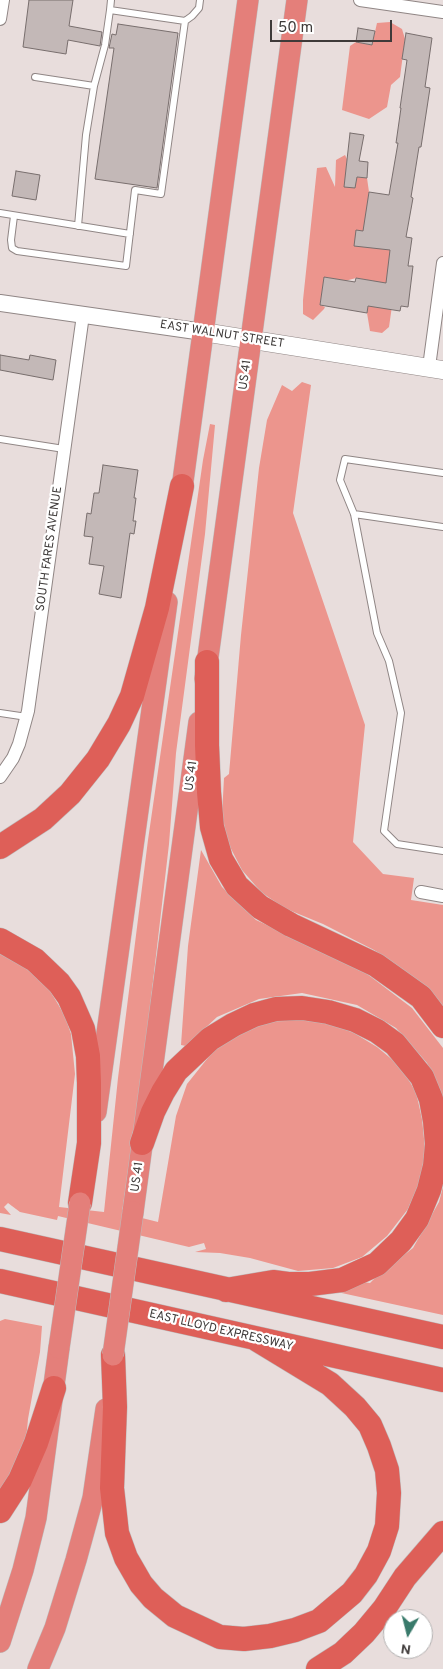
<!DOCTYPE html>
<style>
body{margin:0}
#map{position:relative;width:443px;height:1669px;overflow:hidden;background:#e8dddc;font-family:Overpass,sans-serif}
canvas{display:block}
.north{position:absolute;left:383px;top:1609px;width:50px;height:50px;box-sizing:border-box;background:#fff;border:1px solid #b2b0b0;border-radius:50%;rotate:188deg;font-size:14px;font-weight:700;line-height:20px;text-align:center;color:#3e3a39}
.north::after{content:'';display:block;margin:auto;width:18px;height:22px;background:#397a6b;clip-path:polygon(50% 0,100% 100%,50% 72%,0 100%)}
.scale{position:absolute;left:270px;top:20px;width:122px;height:22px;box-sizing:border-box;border:2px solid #3e3a39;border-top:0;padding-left:6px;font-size:15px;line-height:18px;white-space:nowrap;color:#3e3a39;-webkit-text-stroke:4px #fff;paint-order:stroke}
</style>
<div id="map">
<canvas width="443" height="1669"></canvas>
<div class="north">N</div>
<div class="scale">50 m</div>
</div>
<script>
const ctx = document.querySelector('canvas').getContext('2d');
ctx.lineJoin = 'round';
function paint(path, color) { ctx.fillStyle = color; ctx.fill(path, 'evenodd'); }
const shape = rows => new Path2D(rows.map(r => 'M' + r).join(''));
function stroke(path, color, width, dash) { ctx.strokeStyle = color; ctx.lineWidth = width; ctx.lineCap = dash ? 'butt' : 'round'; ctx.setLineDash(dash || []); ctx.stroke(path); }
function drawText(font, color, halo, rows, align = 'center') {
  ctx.font = font + ' Overpass,sans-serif'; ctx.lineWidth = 4.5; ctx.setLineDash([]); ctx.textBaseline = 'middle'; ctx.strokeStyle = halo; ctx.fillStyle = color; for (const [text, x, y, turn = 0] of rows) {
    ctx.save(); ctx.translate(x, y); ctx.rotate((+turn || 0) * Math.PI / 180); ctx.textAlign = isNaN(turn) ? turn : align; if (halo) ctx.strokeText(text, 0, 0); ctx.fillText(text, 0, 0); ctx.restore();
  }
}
paint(shape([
 [390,22,402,29,405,39,400,77,391,85,387,107,369,119,342,110,350,46,356,42,372,45,377,23],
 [345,155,347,159,346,176,367,178,369,192,367,210,390,248,392,306,389,327,382,333,370,331,367,313,373,281,356,278,345,281,325,277,320,305,325,307,324,309,313,320,303,314,303,300,317,168,326,167,335,187,336,160],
 [302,382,311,385,293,513,365,725,353,842,383,874,414,878,411,900,443,905,443,1007,429,988,374,950,323,924,284,908,261,892,242,870,228,843,222,815,224,778,229,774,241,635,259,468,267,420,282,385,292,391],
 [210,424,215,425,205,534,176,753,169,844,144,1059,122,1213,158,1222,176,1116,187,1084,215,1049,247,1029,273,1021,306,1019,330,1023,354,1033,377,1047,400,1066,416,1092,422,1119,425,1148,421,1179,408,1209,387,1236,362,1257,333,1268,298,1271,250,1258,220,1253,195,1252,206,1249,204,1243,189,1247,58,1216,57,1220,20,1212,8,1203,4,1207,11,1215,0,1213,0,953,22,965,49,989,65,1016,71,1034,75,1074,59,1207,104,1212,118,1078,148,840,203,460],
 [201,850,222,887,256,920,354,964,412,1008,443,1048,443,1101,427,1063,396,1028,357,1005,302,993,259,999,217,1017,186,1046,181,1045,188,946],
 [443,1187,443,1315,337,1292,363,1282,370,1283,378,1275,413,1248,439,1202],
 [5,1319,42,1326,40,1352,28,1419,26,1441,0,1504,0,1321]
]), '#ec958d');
const building = shape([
 [29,0,73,0,69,26,102,32,100,46,68,40,66,54,23,47,29,0],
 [118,24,178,33,157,188,95,179,114,48,109,48,112,34,116,35,118,24],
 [358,28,375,31,372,45,356,42,358,28],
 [406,33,432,38,425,87,430,88,421,147,419,147,411,197,413,198,406,237,412,238,408,266,413,266,408,307,401,306,400,311,368,306,367,313,320,305,324,277,355,282,356,278,386,283,390,250,354,246,356,230,363,231,369,192,389,195,398,143,396,143,401,108,400,108,407,60,402,59,406,33],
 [350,133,364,135,359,161,368,162,367,178,357,177,355,188,344,187,350,133],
 [16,171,40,175,36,200,12,196,16,171],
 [0,355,29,360,30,355,56,360,53,380,0,370,0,355],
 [103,465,138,470,134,498,136,498,133,521,136,521,134,534,130,533,121,598,99,594,104,566,89,564,93,537,84,536,87,513,91,514,94,493,99,493,103,465]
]);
paint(building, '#c3b8b7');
stroke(building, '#786e6d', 1);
const service = shape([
 [111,0,110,10,185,21,192,16,199,8,200,0],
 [35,77,94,86,86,135,78,226],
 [94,86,105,45,110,10],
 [0,213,130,234],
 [14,216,11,240,12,248,17,251,126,266,135,190,161,194,185,21],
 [0,439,64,449],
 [443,473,345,459,340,480,354,514,377,633,389,661,401,713,384,831,397,844,443,851],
 [354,514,443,527],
 [0,713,27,717]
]);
const minor = shape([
 [360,0,443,12],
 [0,19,3,0],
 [429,367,443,263],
 [0,777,13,758,19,744,28,711,83,315],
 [421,892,443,896]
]);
const tertiary = shape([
 [0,303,203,332]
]);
const secondary = shape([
 [203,332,443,370]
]);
const trunk = shape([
 [180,503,248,0],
 [205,679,297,0],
 [96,1112,167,602],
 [133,1212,199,722],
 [0,1642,23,1570,36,1518,59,1348],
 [38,1669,55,1628,76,1560,93,1498,106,1409]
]);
const motorway = shape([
 [207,662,207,745,209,792,212,827,221,859,237,886,260,907,291,925,376,965,421,997,443,1026],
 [0,847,43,819,70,794,98,759,119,724,132,696,157,608,182,486],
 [0,940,35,960,59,983,69,997,83,1029,88,1056,89,1083,89,1143,80,1203],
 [142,1143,153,1112,163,1092,176,1071,210,1039,233,1025,254,1015,276,1009,302,1008,328,1012,355,1020,377,1031,395,1044,422,1077,431,1099,435,1121,437,1144,435,1166,429,1190,417,1219,401,1241,377,1264,342,1280,310,1284,288,1284,273,1282,226,1290],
 [0,1239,443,1337],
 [0,1281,443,1380],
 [113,1355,115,1407,112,1488,117,1533,126,1558,141,1584,153,1598,175,1616,220,1637,244,1639,270,1636,295,1630,319,1621,352,1593,366,1575,379,1551,387,1526,389,1493,387,1470,379,1446,370,1425,355,1407,330,1384,256,1339],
 [0,1511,20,1480,36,1443,54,1388],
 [318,1669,343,1653,364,1633,384,1609,405,1577,443,1533]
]);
stroke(service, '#908685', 8);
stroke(minor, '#908685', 14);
stroke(tertiary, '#908685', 18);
stroke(secondary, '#908685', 19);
stroke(trunk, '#bdbcbc', 22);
stroke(motorway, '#bdbcbc', 25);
stroke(service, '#fff', 6);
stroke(minor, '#fff', 12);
stroke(tertiary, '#fff', 16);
stroke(secondary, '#fff', 18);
stroke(trunk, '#e47f7a', 21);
stroke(motorway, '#de5f58', 24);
const trunkBridge = shape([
 [59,1348,80,1203],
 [113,1355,133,1212]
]);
stroke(trunkBridge, '#bdbcbc', 22, []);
stroke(trunkBridge, '#e47f7a', 21);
drawText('12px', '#3e3a39', '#fff', [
 ["EAST WALNUT STREET",222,335,9],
 ["US 41",246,375,-82],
 ["SOUTH FARES AVENUE",50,549,-82],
 ["US 41",192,776,-82],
 ["US 41",138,1177,-82],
 ["EAST LLOYD EXPRESSWAY",221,1331,13]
]);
</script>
